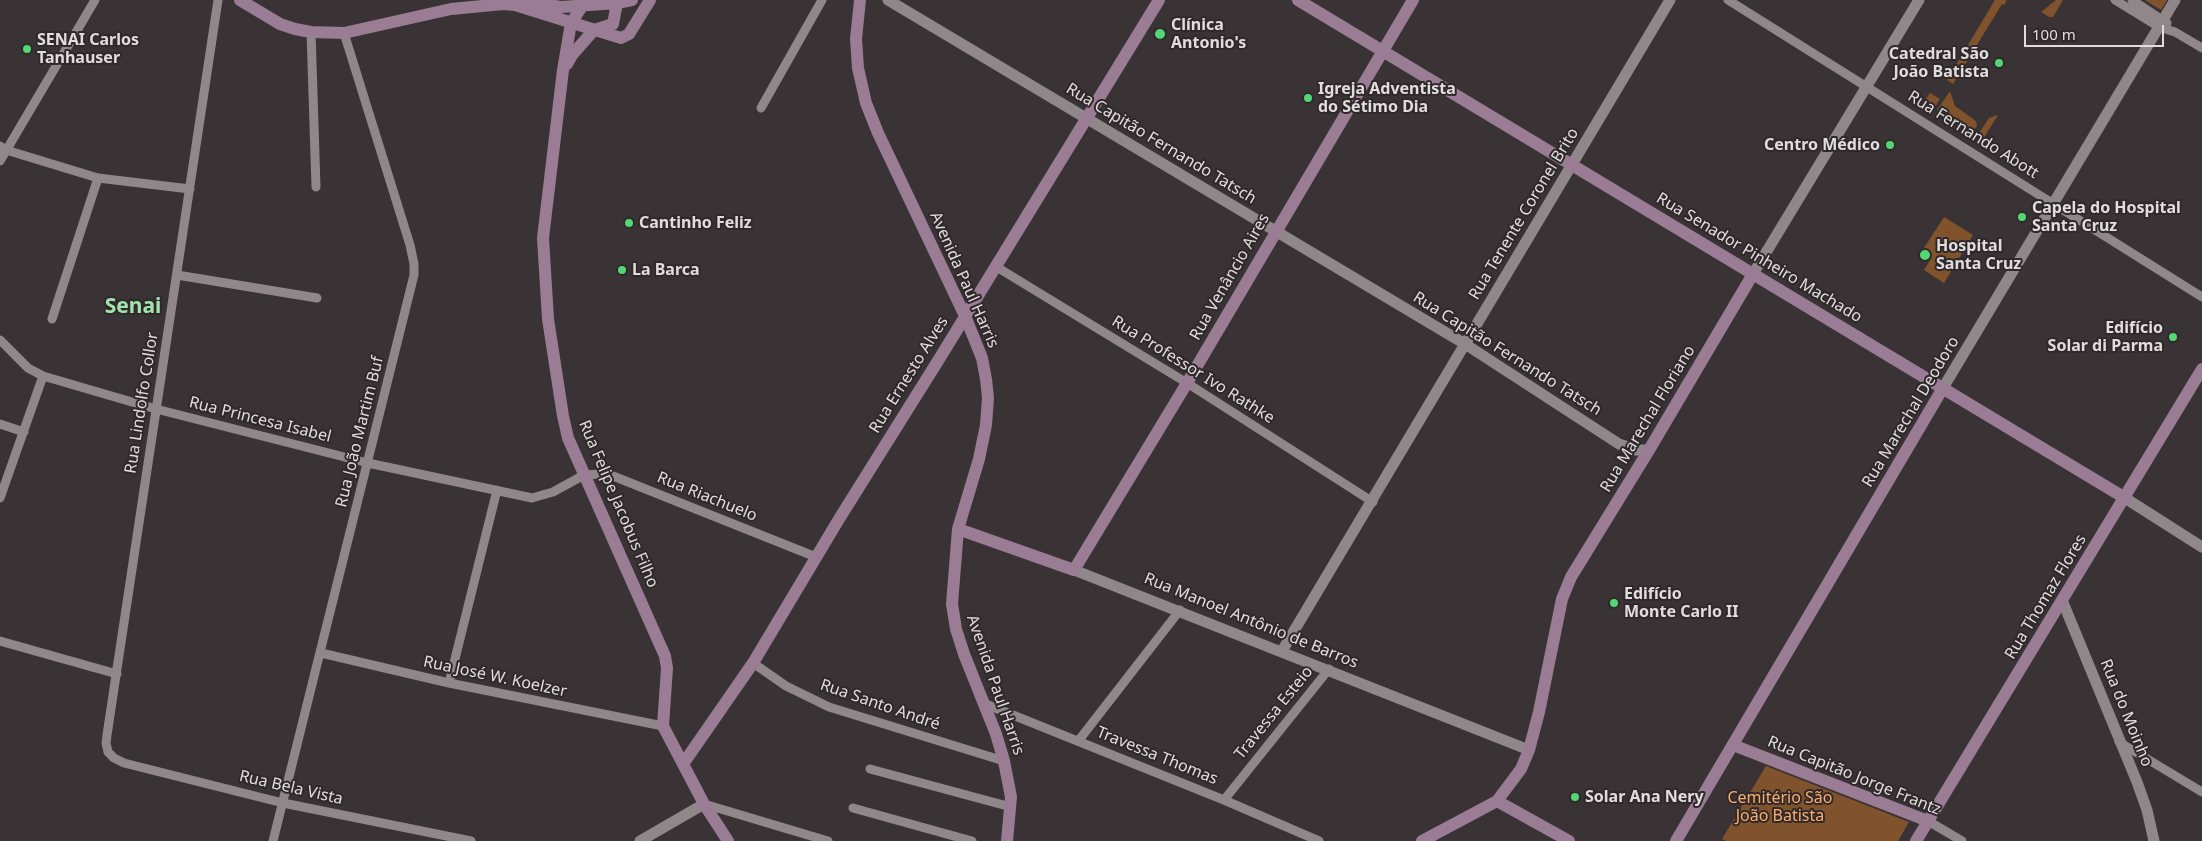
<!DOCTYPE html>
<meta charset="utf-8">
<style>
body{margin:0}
#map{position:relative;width:2202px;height:841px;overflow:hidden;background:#3a3335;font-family:"Noto Sans",sans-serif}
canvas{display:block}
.scale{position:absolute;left:2024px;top:25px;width:140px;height:22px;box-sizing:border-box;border:2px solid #e1dcdd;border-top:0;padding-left:6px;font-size:15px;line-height:18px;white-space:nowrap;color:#e1dcdd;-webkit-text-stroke:4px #30292b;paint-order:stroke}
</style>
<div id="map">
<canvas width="2202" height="841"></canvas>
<div class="scale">100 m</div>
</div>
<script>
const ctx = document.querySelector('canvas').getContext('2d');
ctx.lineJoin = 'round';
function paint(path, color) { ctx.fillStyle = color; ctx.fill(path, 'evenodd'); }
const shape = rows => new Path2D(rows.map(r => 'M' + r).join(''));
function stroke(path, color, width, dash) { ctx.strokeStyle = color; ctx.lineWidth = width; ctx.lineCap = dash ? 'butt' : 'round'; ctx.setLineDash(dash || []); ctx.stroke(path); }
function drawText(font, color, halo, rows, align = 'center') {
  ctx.font = font + ' "Noto Sans",sans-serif'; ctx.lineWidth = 4; ctx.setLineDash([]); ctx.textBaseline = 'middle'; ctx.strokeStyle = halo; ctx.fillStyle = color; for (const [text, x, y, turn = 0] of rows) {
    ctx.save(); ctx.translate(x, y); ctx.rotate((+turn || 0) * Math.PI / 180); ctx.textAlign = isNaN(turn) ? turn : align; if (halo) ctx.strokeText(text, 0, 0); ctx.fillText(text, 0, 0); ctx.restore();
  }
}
paint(shape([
 [1995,0,2007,0,2004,5,2002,4,1953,84,1947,80],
 [2056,0,2063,0,2053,17,2049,17,2041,12],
 [2145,0,2167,0,2161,10],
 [1950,91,1955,106,1976,121,1977,126,1972,131,1937,110],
 [1930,93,1940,99,1934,108,1924,102],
 [1998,115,1983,139,1978,135,1989,118],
 [1944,217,1973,235,1944,283,1924,270,1932,257,1922,251],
 [1766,766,1909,822,1898,841,1726,841,1722,839]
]), '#80532c');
stroke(shape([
 [218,0,107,735,106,743,108,752,114,758,124,763,283,803,471,841],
 [1728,0,2202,297],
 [2115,0,2159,27,2175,32,2202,48],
 [2132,0,2167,23],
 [311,32,316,187],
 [761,108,822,0],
 [0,146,6,150,98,178,190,189],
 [0,161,95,0],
 [995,266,1187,383,1373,502],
 [177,275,317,298],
 [52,319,98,178],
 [0,340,28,368,43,376,156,409,368,463,532,498,553,492,584,475,602,474,613,476,816,557],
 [0,424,24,432],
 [0,498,43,376],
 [0,641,117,674],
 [321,653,449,683,663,726],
 [753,663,786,686,829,707,1004,761],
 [449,683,497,490],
 [983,703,1224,800,1319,841],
 [1079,740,1180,610],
 [2119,742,2202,792],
 [870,769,1011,807],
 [1224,800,1329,669],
 [704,804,828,841],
 [853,808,972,841],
 [1928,821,1962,841],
 [273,841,414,275,414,264,410,245,344,33]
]), '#8f8789', 9);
stroke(shape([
 [888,0,1465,344,1619,444,1636,450,1649,450],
 [1753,274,1919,0],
 [1943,388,2175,0],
 [2125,498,2202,547],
 [1074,570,1529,750],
 [2062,600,2137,782,2147,810,2154,841],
 [1282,651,1670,0],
 [640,841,704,804]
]), '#8f8789', 11);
stroke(shape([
 [240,0,280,24,295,29,311,32,344,33,451,9,503,4,515,5,621,38,629,34,650,0],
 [860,0,856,39,858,68,866,103,878,133,965,316,982,358,986,379,988,398,986,425,979,459,958,529,952,604,956,629,964,654,996,734,1004,761,1011,797,1007,841],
 [1298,0,2125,498],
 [523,1,561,7,617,3,632,0],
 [583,5,571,23,563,70,543,238,548,319,563,416,568,438,665,656,667,668,663,726,704,804,728,841],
 [567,64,572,55,594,30,613,24,617,3],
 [958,529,1074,570,1187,383,1413,0],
 [1733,745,1928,821],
 [683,764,753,663,839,519,941,356,1159,0],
 [1497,801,1569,841],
 [1422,841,1497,801,1521,769,1529,750,1539,712,1562,599,1571,577,1649,450,1753,274],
 [1676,841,1943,388],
 [1916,841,2202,369]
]), '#9a7c94', 12);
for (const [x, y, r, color] of [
 [1160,34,6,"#53d673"],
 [27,49,5,"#53d673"],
 [1999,63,5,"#53d673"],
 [1308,98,5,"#53d673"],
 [1890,145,5,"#53d673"],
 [2022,217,5,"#53d673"],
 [629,223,5,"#53d673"],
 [1925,255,6,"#53d673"],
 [622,270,5,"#53d673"],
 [2173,337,5,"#53d673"],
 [1614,603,5,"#53d673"],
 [1575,797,5,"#53d673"]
]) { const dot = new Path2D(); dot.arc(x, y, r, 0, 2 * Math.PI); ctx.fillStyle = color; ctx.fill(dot); stroke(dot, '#30292b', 2); }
drawText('bold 16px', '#e1dcdd', '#30292b', [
 ["Clínica",1171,25],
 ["Antonio's",1171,43],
 ["SENAI Carlos",37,40],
 ["Tanhauser",37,58],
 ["Catedral São",1989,54,"right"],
 ["João Batista",1989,72,"right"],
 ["Igreja Adventista",1318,89],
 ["do Sétimo Dia",1318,107],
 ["Centro Médico",1880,145,"right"],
 ["Capela do Hospital",2032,208],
 ["Santa Cruz",2032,226],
 ["Cantinho Feliz",639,223],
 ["Hospital",1936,246],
 ["Santa Cruz",1936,264],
 ["La Barca",632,270],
 ["Edifício",2163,328,"right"],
 ["Solar di Parma",2163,346,"right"],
 ["Edifício",1624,594],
 ["Monte Carlo II",1624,612],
 ["Solar Ana Nery",1585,797]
], 'left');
drawText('16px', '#e1dcdd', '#30292b', [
 ["Rua Fernando Abott",1973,135,32],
 ["Rua Capitão Fernando Tatsch",1161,144,31],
 ["Rua Tenente Coronel Brito",1524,214,-59],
 ["Rua Senador Pinheiro Machado",1759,258,31],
 ["Rua Venâncio Aires",1230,277,-60],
 ["Avenida Paul Harris",964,280,66],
 ["Rua Capitão Fernando Tatsch",1507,354,32],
 ["Rua Professor Ivo Rathke",1193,370,32],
 ["Rua Ernesto Alves",909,375,-58],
 ["Rua Lindolfo Collor",142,403,-81],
 ["Rua Marechal Deodoro",1911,412,-59],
 ["Rua Marechal Floriano",1648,419,-59],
 ["Rua Princesa Isabel",260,420,14],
 ["Rua João Martim Buf",360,432,-76],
 ["Rua Riachuelo",707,497,22],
 ["Rua Felipe Jacobus Filho",618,504,67],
 ["Rua Thomaz Flores",2046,597,-59],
 ["Rua Manoel Antônio de Barros",1251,621,22],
 ["Rua José W. Koelzer",495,677,12],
 ["Avenida Paul Harris",995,685,71],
 ["Rua Santo André",880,705,19],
 ["Travessa Esteio",1274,713,-51],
 ["Rua do Moinho",2126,713,68],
 ["Travessa Thomas",1157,756,22],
 ["Rua Capitão Jorge Frantz",1854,776,22],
 ["Rua Bela Vista",291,788,13]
]);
drawText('16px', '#fead6a', '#30292b', [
 ["Cemitério São",1780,798],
 ["João Batista",1780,816]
]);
drawText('bold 21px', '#a2e3ac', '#30292b', [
 ["Senai",133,307]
]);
</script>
